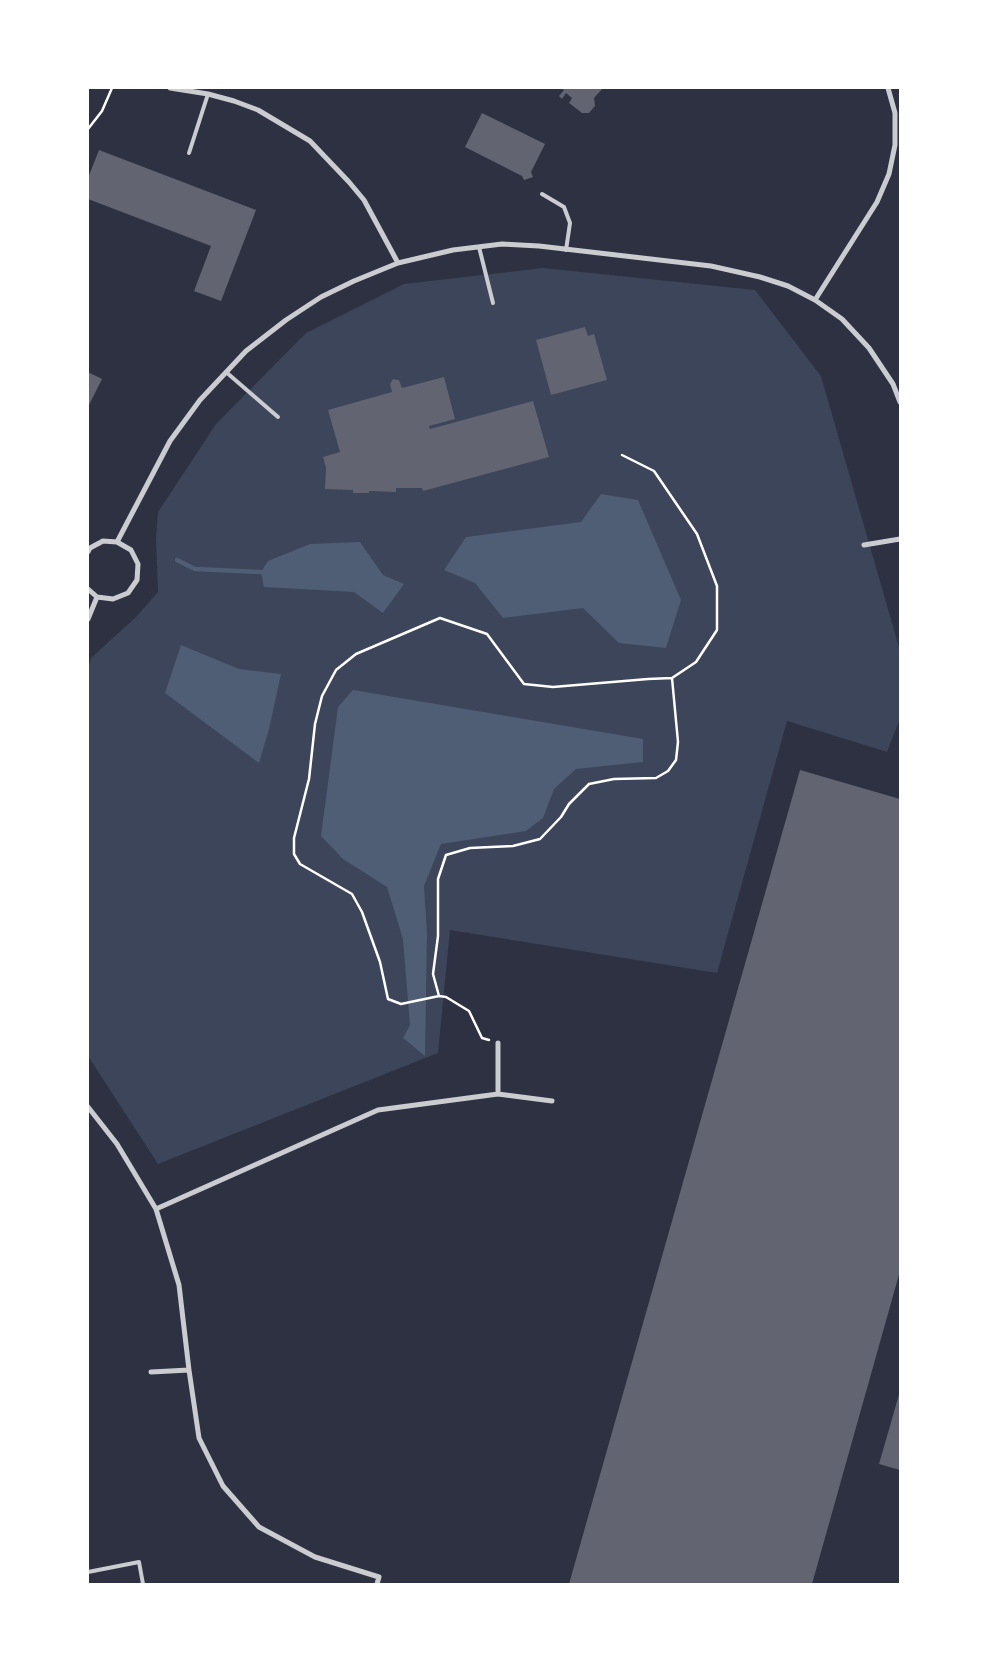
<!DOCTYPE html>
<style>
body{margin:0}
#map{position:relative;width:988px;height:1672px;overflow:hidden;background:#2d3142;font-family:"Libre Baskerville",serif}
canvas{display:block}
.frame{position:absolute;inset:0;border:89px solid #fff;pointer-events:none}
</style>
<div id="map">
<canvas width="988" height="1672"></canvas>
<div class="frame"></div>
</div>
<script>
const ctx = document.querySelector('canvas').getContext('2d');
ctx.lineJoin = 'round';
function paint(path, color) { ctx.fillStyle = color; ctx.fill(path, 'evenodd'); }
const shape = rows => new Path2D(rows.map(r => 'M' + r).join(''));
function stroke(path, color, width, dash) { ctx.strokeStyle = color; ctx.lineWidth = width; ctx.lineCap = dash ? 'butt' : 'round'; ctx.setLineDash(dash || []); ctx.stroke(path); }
paint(shape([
 [543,268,755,290,821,376,900,651,900,719,887,752,787,721,717,973,450,930,438,1053,158,1164,88,1056,88,668,91,658,136,617,158,592,156,539,158,512,216,424,306,333,404,284]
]), '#3c4559');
paint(shape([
 [601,494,638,500,681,600,666,648,619,643,583,608,503,618,475,583,444,570,466,537,581,522],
 [360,542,383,575,404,584,383,613,354,592,264,587,261,572,268,561,310,544],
 [181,645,239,669,281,674,269,729,259,763,165,693],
 [353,690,643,739,643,762,576,769,554,789,543,818,526,831,441,844,424,886,427,934,425,1056,403,1038,410,1025,403,939,387,887,343,859,321,836,338,707]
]), '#4f5d75');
stroke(shape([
 [177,560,195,569,261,572]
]), '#4f5d75', 4.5);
paint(shape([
 [560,88,603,88,594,98,595,106,589,113,582,113,569,103,572,98,566,93,562,99,559,96,564,90],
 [482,113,545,144,531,172,533,177,524,180,522,176,465,147],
 [99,150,256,210,221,301,194,291,211,246,88,199,88,178],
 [585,327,588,336,594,334,607,380,551,395,536,340],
 [88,372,102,379,88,407],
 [444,377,455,419,429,426,430,429,533,401,549,457,423,491,422,488,396,488,396,492,369,491,369,493,353,493,353,490,325,489,326,468,323,457,340,452,328,410,392,392,390,384,393,379,399,380,402,388],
 [800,770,900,799,900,1271,812,1584,569,1584],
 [900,1391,900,1470,879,1464]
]), '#626471');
stroke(shape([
 [88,129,102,111,112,88],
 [622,455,654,471,697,534,717,586,717,630,696,662,672,678],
 [439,996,433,974,438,936,438,879,446,855,470,848,513,846,540,839,561,817,569,804,589,784,614,779,656,778,668,771,676,760,678,742,672,678,648,679,553,687,524,684,487,634,440,618,356,654,336,670,322,696,315,724,309,779,294,838,294,854,300,864,352,894,362,912,380,962,388,999,401,1004,439,996,446,997,469,1011,482,1038,489,1040]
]), '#fff', 2.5);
stroke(shape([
 [189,153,208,94],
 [542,194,564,207,570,223,566,250],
 [479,247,493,303],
 [226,372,278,417],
 [88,1572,139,1562,143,1584]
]), '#caccd0', 4);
stroke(shape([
 [170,88,208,94,234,101,258,110,310,141,349,182,364,200,398,263],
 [815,300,877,202,889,174,895,145,895,113,888,88],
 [117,542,170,441,200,400,246,351,286,320,321,297,354,281,398,263,453,250,502,244,539,246,711,266,760,277,788,286,815,300,842,319,869,348,893,384,900,402],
 [864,545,900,539],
 [88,552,90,548,103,541,117,542,131,550,138,564,137,580,128,593,113,599,97,597,88,589],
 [88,619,97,597],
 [498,1043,498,1094],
 [88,1107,117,1144,156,1209,179,1285,189,1370,199,1438,223,1486,259,1527,315,1557,379,1577,377,1584],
 [156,1209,378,1110,498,1094,552,1101],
 [151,1372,189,1370]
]), '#caccd0', 5);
</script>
